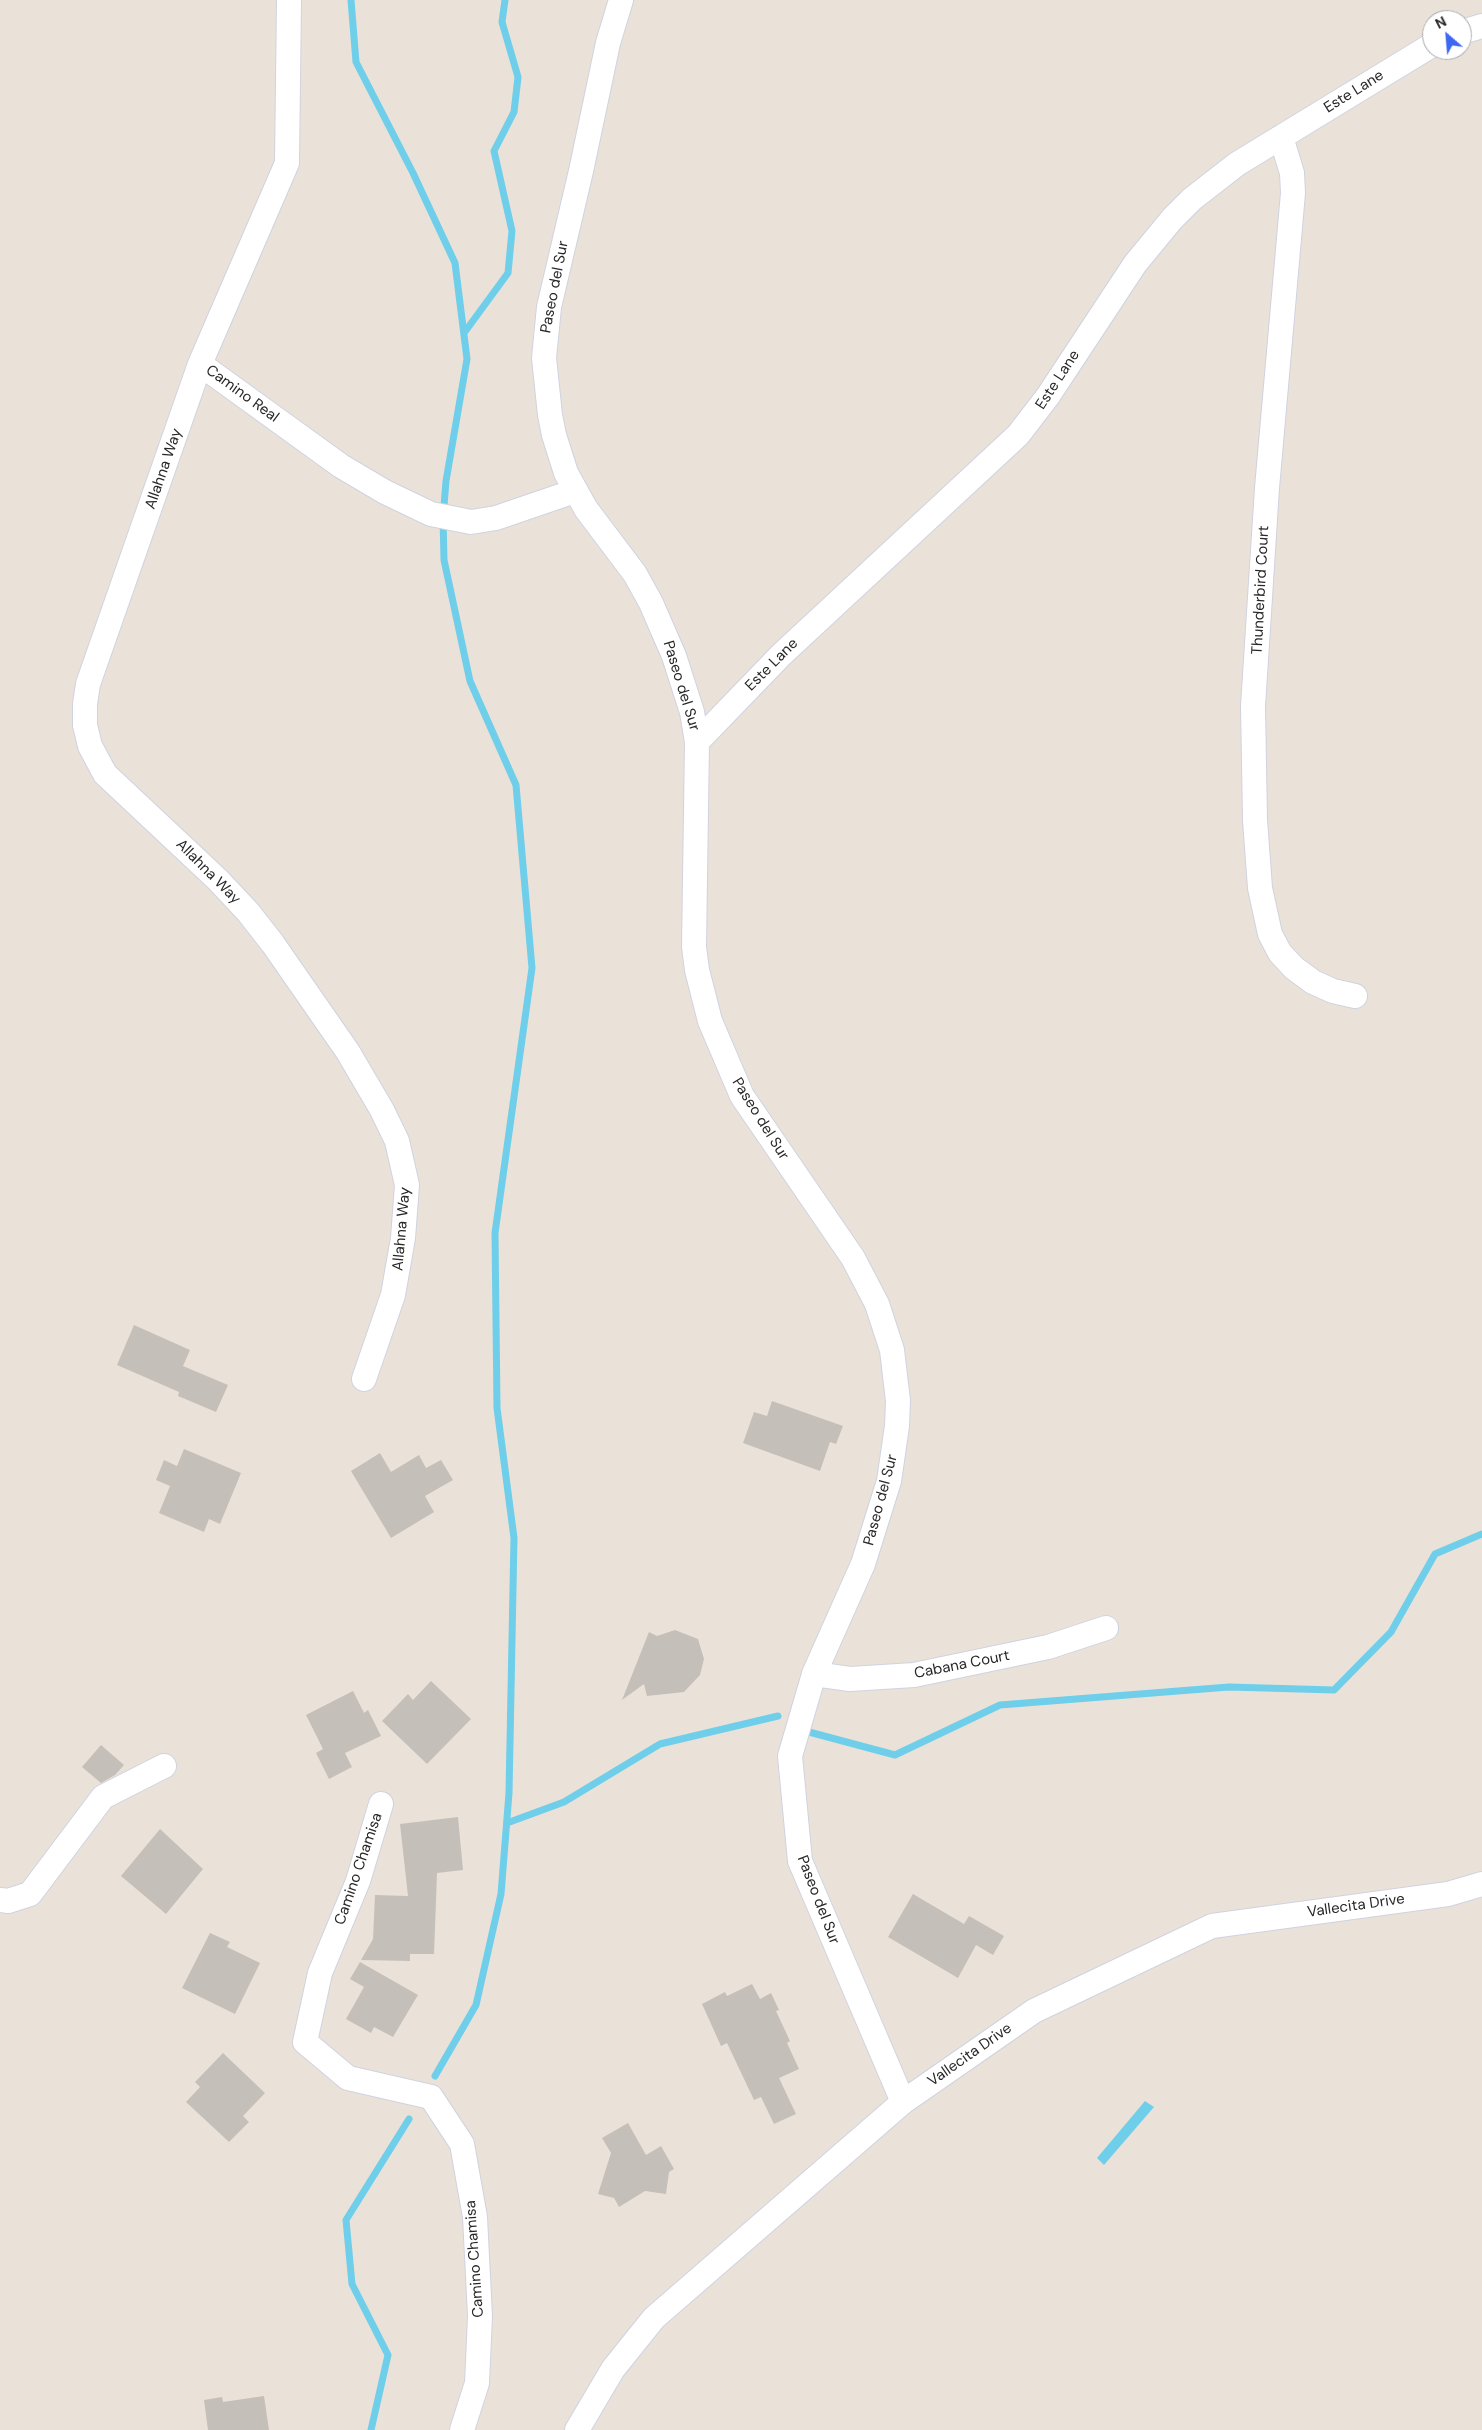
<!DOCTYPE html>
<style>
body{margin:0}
#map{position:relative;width:1482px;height:2430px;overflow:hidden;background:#eae2d9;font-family:"DM Sans",sans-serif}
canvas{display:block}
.north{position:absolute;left:1422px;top:10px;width:50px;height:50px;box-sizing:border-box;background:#fff;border:1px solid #a9a9a9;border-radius:50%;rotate:333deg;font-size:14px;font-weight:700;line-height:20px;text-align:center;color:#272727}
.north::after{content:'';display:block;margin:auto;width:18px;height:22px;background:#3e68f2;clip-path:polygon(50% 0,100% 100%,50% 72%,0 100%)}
</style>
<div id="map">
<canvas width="1482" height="2430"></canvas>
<div class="north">N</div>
</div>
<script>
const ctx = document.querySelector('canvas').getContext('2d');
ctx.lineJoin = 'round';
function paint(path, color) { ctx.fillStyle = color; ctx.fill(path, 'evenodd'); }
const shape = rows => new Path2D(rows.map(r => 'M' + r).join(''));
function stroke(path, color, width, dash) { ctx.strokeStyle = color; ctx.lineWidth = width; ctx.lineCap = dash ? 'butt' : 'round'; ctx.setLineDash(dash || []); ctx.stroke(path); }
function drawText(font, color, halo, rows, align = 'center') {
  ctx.font = font + ' "DM Sans",sans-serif'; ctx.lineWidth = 4; ctx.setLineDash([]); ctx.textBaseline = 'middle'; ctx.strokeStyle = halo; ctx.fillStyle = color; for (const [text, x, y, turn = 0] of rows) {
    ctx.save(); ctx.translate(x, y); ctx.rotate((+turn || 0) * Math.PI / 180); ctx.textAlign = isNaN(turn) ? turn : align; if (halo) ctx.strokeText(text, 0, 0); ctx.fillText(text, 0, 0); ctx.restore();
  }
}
paint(shape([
 [1145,2101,1154,2107,1104,2165,1097,2158]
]), '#6fcee9');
stroke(shape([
 [351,0,356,62,413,173,455,263,467,359,446,481,443,518,444,560,470,681,516,785,532,968,495,1233,497,1408,514,1538,509,1793,501,1894,476,2005,435,2076],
 [464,333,508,273,512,231,494,151,514,112,518,77,502,22,505,0],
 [809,1732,895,1755,1000,1705,1229,1687,1334,1690,1391,1632,1435,1554,1482,1534],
 [507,1823,564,1802,660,1744,778,1716],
 [371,2430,388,2355,352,2284,346,2220,409,2119]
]), '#6fcee9', 7);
paint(shape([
 [134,1325,190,1350,183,1366,228,1385,216,1412,178,1396,179,1392,117,1365],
 [772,1401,843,1426,836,1444,830,1442,820,1471,743,1443,754,1412,767,1416],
 [184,1449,241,1473,220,1524,209,1519,204,1532,159,1513,170,1486,156,1480,164,1460,177,1466],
 [380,1453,391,1472,419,1455,426,1468,441,1460,453,1480,425,1496,434,1512,391,1538,351,1471],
 [675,1630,698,1639,704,1659,700,1675,684,1692,647,1696,644,1684,622,1700,649,1632,657,1636],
 [431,1681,471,1719,427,1764,382,1721,408,1694,413,1700],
 [353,1691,364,1713,368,1710,381,1736,345,1753,352,1767,329,1779,316,1753,323,1749,306,1715],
 [101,1745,124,1765,115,1775,101,1783,82,1767],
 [458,1817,463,1870,437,1873,434,1954,410,1954,410,1961,361,1960,373,1939,375,1895,408,1896,400,1824],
 [160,1829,203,1869,166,1914,121,1876],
 [913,1894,964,1924,969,1916,1004,1936,993,1955,976,1945,958,1978,888,1937],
 [210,1933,230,1942,227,1947,260,1963,235,2014,182,1988],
 [360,1962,418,1995,393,2037,374,2027,371,2033,346,2019,364,1987,350,1979],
 [752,1984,760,1999,771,1993,779,2010,776,2011,790,2041,787,2043,799,2069,779,2078,796,2114,774,2124,761,2097,754,2100,727,2043,721,2046,702,2004,725,1992,727,1996],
 [223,2053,265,2093,243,2116,249,2122,229,2142,186,2102,200,2087,195,2082],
 [628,2123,646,2155,661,2146,674,2169,669,2172,666,2194,645,2191,619,2207,614,2198,598,2194,611,2153,602,2138],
 [264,2396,269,2430,208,2430,204,2400,222,2397,223,2402]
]), '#c5bfb9');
const minor = shape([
 [289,0,287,163,200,364,88,684,85,704,85,725,90,746,105,774,218,880,248,912,273,944,348,1052,382,1110,397,1141,407,1185,403,1238,393,1295,364,1379],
 [621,0,608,43,581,171,549,307,544,358,550,415,554,435,566,473,586,509,635,574,651,603,674,656,692,712,697,742,694,947,697,970,710,1021,742,1096,853,1258,877,1304,892,1350,898,1401,897,1426,889,1481,863,1564,814,1674,790,1756,800,1861,903,2102],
 [1462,32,1482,26],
 [1281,137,1292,173,1293,193,1267,488,1253,706,1255,820,1260,888,1270,934,1280,953,1294,968,1313,982,1333,991,1355,996],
 [200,364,341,466,385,492,431,514,471,522,496,518,575,491],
 [697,742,781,655,1018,435,1048,396,1135,264,1172,219,1192,199,1237,164,1432,45],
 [814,1674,850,1679,914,1675,1048,1647,1106,1628],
 [381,1804,358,1881,320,1973,305,2042,348,2078,431,2097,462,2144,475,2217,480,2316,477,2383,462,2430],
 [0,1900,8,1901,30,1894,103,1797,164,1766],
 [577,2430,613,2369,654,2318,903,2102,1034,2011,1212,1926,1448,1894,1482,1884]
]);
stroke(minor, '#cfd3e0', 26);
stroke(minor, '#fff', 24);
drawText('15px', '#272727', '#fff', [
 ["Este Lane",1354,92,-32],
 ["Paseo del Sur",555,287,-79],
 ["Este Lane",1058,380,-57],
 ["Camino Real",242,394,36],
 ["Allahna Way",164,469,-71],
 ["Thunderbird Court",1261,590,-87],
 ["Este Lane",772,665,-45],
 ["Paseo del Sur",681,686,73],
 ["Allahna Way",208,872,45],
 ["Paseo del Sur",760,1119,58],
 ["Allahna Way",402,1229,-85],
 ["Paseo del Sur",881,1500,-75],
 ["Cabana Court",962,1665,-11],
 ["Camino Chamisa",359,1869,-71],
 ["Paseo del Sur",818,1900,69],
 ["Vallecita Drive",1356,1906,-8],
 ["Vallecita Drive",970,2055,-35],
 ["Camino Chamisa",475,2259,-94]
]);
</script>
